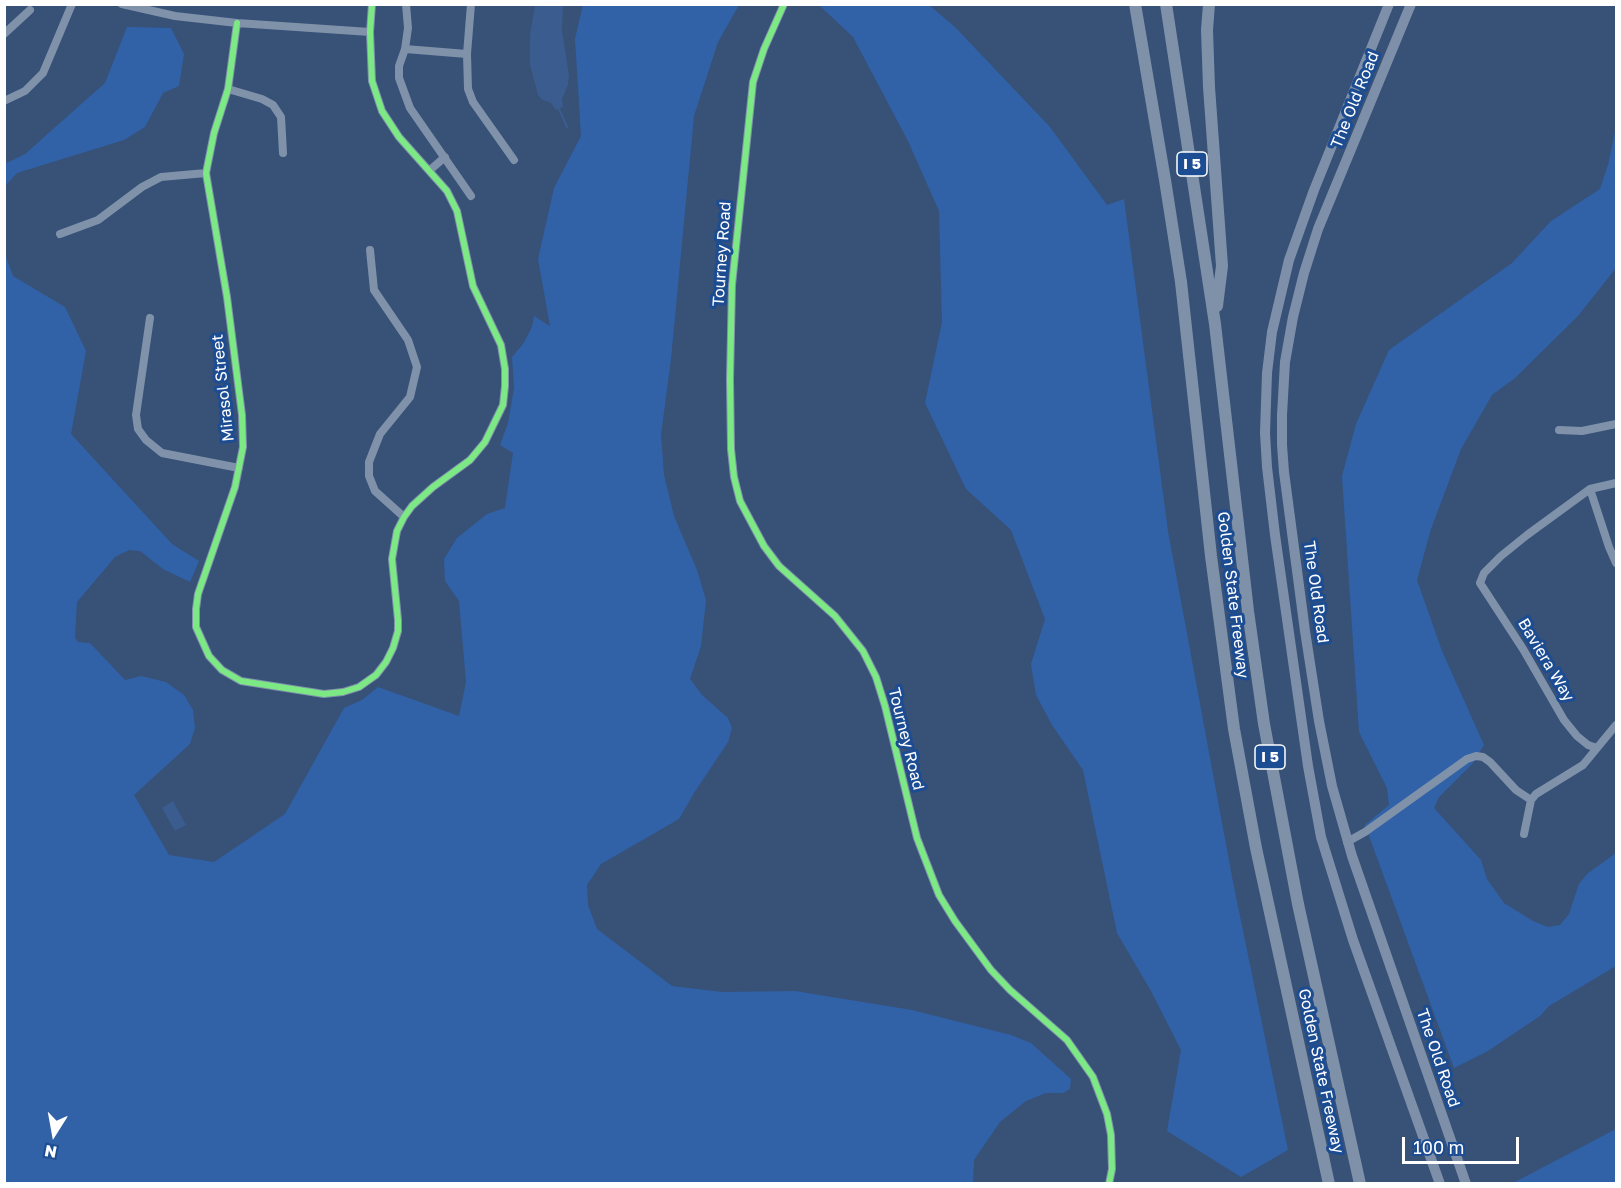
<!DOCTYPE html>
<style>
body{margin:0}
#map{position:relative;width:1621px;height:1188px;overflow:hidden;background:#375177;font-family:"Golos Text",sans-serif}
canvas{display:block}
.frame{position:absolute;inset:0;border:6px solid #fff;pointer-events:none}
.north{position:absolute;left:24px;top:1104px;width:60px;height:60px;-webkit-text-stroke:4px #1c4c92;paint-order:stroke;rotate:191deg;font-size:16px;font-weight:700;line-height:24px;text-align:center;color:#fff}
.north::after{content:'';display:block;margin:auto;width:21px;height:27px;background:#fff;clip-path:polygon(50% 0,100% 100%,50% 72%,0 100%)}
.scale{position:absolute;left:1402px;top:1137px;width:117px;height:27px;box-sizing:border-box;border:3px solid #fff;border-top:0;padding-left:8px;font-size:18px;line-height:21px;white-space:nowrap;color:#fff;-webkit-text-stroke:4px #1c4c92;paint-order:stroke}
</style>
<div id="map">
<canvas width="1621" height="1188"></canvas>
<div class="frame"></div>
<div class="north">N</div>
<div class="scale">100 m</div>
</div>
<script>
const ctx = document.querySelector('canvas').getContext('2d');
ctx.lineJoin = 'round';
function paint(path, color) { ctx.fillStyle = color; ctx.fill(path, 'evenodd'); }
const shape = rows => new Path2D(rows.map(r => 'M' + r).join(''));
function stroke(path, color, width, dash) { ctx.strokeStyle = color; ctx.lineWidth = width; ctx.lineCap = dash ? 'butt' : 'round'; ctx.setLineDash(dash || []); ctx.stroke(path); }
function drawText(font, color, halo, rows, align = 'center') {
  ctx.font = font + ' "Golos Text",sans-serif'; ctx.lineWidth = 6; ctx.setLineDash([]); ctx.textBaseline = 'middle'; ctx.strokeStyle = halo; ctx.fillStyle = color; for (const [text, x, y, turn = 0] of rows) {
    ctx.save(); ctx.translate(x, y); ctx.rotate((+turn || 0) * Math.PI / 180); ctx.textAlign = isNaN(turn) ? turn : align; if (halo) ctx.strokeText(text, 0, 0); ctx.fillText(text, 0, 0); ctx.restore();
  }
}
paint(shape([
 [583,5,739,5,718,42,694,116,671,359,661,435,664,475,674,516,697,570,706,600,701,646,690,679,702,695,728,718,732,728,728,742,694,793,679,819,601,864,587,885,588,905,597,929,672,986,722,992,795,991,912,1010,1011,1035,1031,1043,1071,1079,1070,1089,1063,1093,1046,1093,1026,1101,1000,1122,974,1160,973,1183,5,1183,5,254,13,276,65,307,86,351,71,434,172,544,199,561,190,582,163,569,140,551,129,550,115,557,77,602,75,638,78,642,90,643,125,680,141,676,166,682,184,695,193,710,195,728,190,744,134,795,169,855,214,862,285,814,344,708,362,700,378,687,459,716,466,682,459,601,445,581,444,559,457,538,487,514,505,508,513,453,500,445,508,423,514,388,512,357,523,344,532,327,534,316,550,326,538,259,554,188,581,136,575,39],
 [819,5,929,5,955,27,1050,127,1107,205,1124,199,1168,531,1233,882,1288,1150,1241,1177,1167,1131,1181,1050,1151,991,1117,933,1083,770,1052,725,1036,695,1031,664,1045,619,1011,530,966,489,925,403,942,322,939,211,908,141,853,37],
 [127,27,171,28,184,54,179,86,163,93,145,127,124,140,17,173,5,186,5,164,25,154,105,83],
 [1616,127,1616,268,1578,316,1515,378,1492,395,1461,449,1431,529,1417,580,1442,651,1484,745,1473,763,1439,797,1434,808,1481,860,1487,879,1504,903,1533,921,1548,927,1560,925,1569,914,1579,884,1587,874,1616,853,1616,966,1549,1006,1540,1016,1488,1051,1454,1068,1365,825,1389,805,1387,788,1359,732,1342,476,1356,424,1389,350,1512,263,1551,221,1600,189,1608,165],
 [1616,1129,1616,1183,1513,1183]
]), '#3162a8');
paint(shape([
 [535,5,563,5,562,30,569,75,568,85,562,99,563,107,556,110,551,103,541,99,538,95,530,65,530,35],
 [173,801,186,825,175,831,162,808]
]), '#3b5c8e');
stroke(shape([
 [559,109,567,127]
]), '#3b5c8e', 2);
stroke(shape([
 [122,4,175,16,237,23,370,32],
 [406,4,408,28,405,49,399,66,399,78,410,108,471,196],
 [471,4,467,54,468,89,473,102,514,160],
 [784,4,764,49,753,82,732,285,730,379,731,449,734,477,740,501,764,546,779,566,835,616,863,651,876,677,885,706,917,838,939,895,955,921,991,970,1010,990,1067,1040,1093,1077,1107,1114,1111,1135,1112,1169,1109,1184],
 [237,23,228,89,214,133,206,173,227,297,242,415,243,447,235,487,198,594,196,609,196,627,209,656,222,670,241,681,324,694,343,692,359,687,376,675,386,662,393,648,398,631,398,620,392,559,397,531,404,517,412,506,433,487,470,460,485,442,503,405,505,386,505,369,501,345,473,286,457,211,447,191,399,137,382,111,372,81,370,32,372,4],
 [4,34,30,10],
 [405,49,467,54],
 [228,89,262,99,273,105,281,117,283,153],
 [4,101,25,91,43,73,72,4],
 [430,170,445,157],
 [60,234,98,220,142,187,161,177,206,173],
 [370,250,374,290,408,340,417,367,410,397,380,434,369,462,369,476,375,491,404,517],
 [150,318,136,415,138,429,146,440,162,453,239,468],
 [1559,430,1582,431,1616,424],
 [1590,489,1609,547,1616,563],
 [1597,748,1588,745,1577,736,1564,720,1523,649,1480,583,1484,573,1501,556,1527,535,1590,489,1616,483],
 [1524,834,1531,800,1536,794,1583,765,1616,725],
 [1347,842,1365,832,1467,759,1476,756,1483,757,1490,762,1516,790,1531,800]
]), '#7f92aa', 8);
stroke(shape([
 [1389,4,1314,190,1289,260,1272,332,1267,373,1265,433,1267,467,1275,535,1308,766,1321,837,1353,940,1440,1184],
 [1411,4,1318,229,1304,273,1293,317,1285,362,1282,415,1282,445,1284,472,1305,631,1319,721,1332,786,1352,856,1466,1184]
]), '#7e90a9', 10);
stroke(shape([
 [1135,4,1165,180,1181,282,1211,556,1234,729,1256,848,1329,1184],
 [1166,4,1215,324,1248,611,1264,724,1298,904,1360,1184],
 [1209,4,1207,30,1209,87,1222,266,1217,306]
]), '#7f91a9', 12);
stroke(shape([
 [784,4,764,49,753,82,732,285,730,379,731,449,734,477,740,501,764,546,779,566,835,616,863,651,876,677,885,706,917,838,939,895,955,921,991,970,1010,990,1067,1040,1093,1077,1107,1114,1111,1135,1112,1169,1109,1184],
 [237,23,228,89,214,133,206,173,227,297,242,415,243,447,235,487,198,594,196,609,196,627,209,656,222,670,241,681,324,694,343,692,359,687,376,675,386,662,393,648,398,631,398,620,392,559,397,531,404,517,412,506,433,487,470,460,485,442,503,405,505,386,505,369,501,345,473,286,457,211,447,191,399,137,382,111,372,81,370,32,372,4]
]), '#7ce984', 6);
for (const [x, y, w] of [
 [1192,164,30],
 [1270,757,30]
]) { const box = new Path2D(); box.roundRect(x - w / 2, y - 12, w, 24, 4.5); ctx.fillStyle = '#1c4c92'; ctx.fill(box); stroke(box, '#fff', 1.5); }
drawText('bold 15px', '#fff', null, [
 ["I 5",1192,164],
 ["I 5",1270,757]
]);
drawText('16px', '#fff', '#1c4c92', [
 ["The Old Road",1355,100,-68],
 ["Tourney Road",722,254,-86],
 ["Mirasol Street",223,388,-96],
 ["The Old Road",1316,592,82],
 ["Golden State Freeway",1233,595,83],
 ["Baviera Way",1546,660,59],
 ["Tourney Road",906,739,76],
 ["The Old Road",1438,1058,71],
 ["Golden State Freeway",1321,1071,78]
]);
</script>
